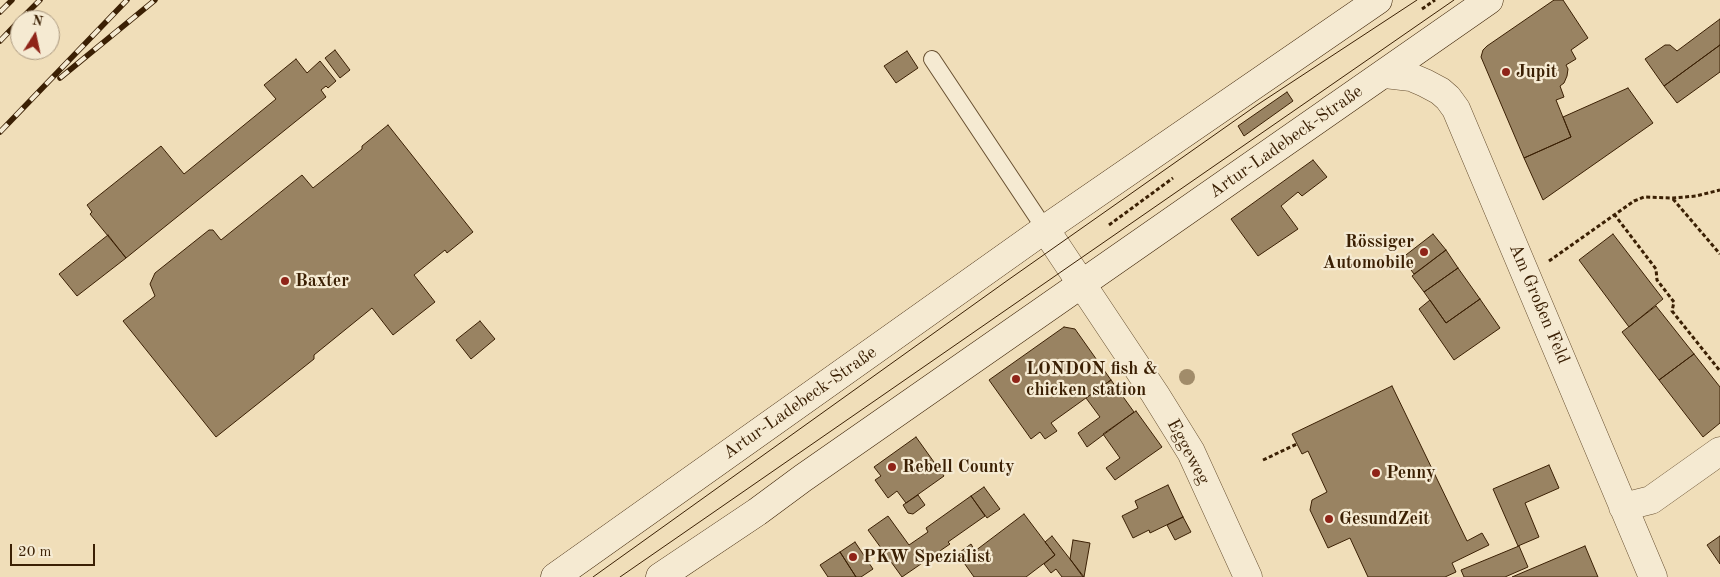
<!DOCTYPE html>
<meta charset="utf-8">
<style>
body{margin:0}
#map{position:relative;width:1720px;height:577px;overflow:hidden;background:#f0deb9;font-family:"Old Standard TT",serif}
canvas{display:block}
.north{position:absolute;left:10px;top:10px;width:50px;height:50px;box-sizing:border-box;background:#f5ead2;border:1px solid #ab9980;border-radius:50%;rotate:10deg;font-size:14px;font-weight:700;line-height:20px;text-align:center;color:#3b2004}
.north::after{content:'';display:block;margin:auto;width:18px;height:22px;background:#8f2418;clip-path:polygon(50% 0,100% 100%,50% 72%,0 100%)}
.scale{position:absolute;left:10px;top:544px;width:85px;height:22px;box-sizing:border-box;border:2px solid #3b2004;border-top:0;padding-left:6px;font-size:15px;line-height:18px;white-space:nowrap;color:#3b2004;-webkit-text-stroke:4px #f5ead2;paint-order:stroke}
</style>
<div id="map">
<canvas width="1720" height="577"></canvas>
<div class="north">N</div>
<div class="scale">20 m</div>
</div>
<script>
const ctx = document.querySelector('canvas').getContext('2d');
ctx.lineJoin = 'round';
function paint(path, color) { ctx.fillStyle = color; ctx.fill(path, 'evenodd'); }
const shape = rows => new Path2D(rows.map(r => 'M' + r).join(''));
function stroke(path, color, width, dash) { ctx.strokeStyle = color; ctx.lineWidth = width; ctx.lineCap = dash ? 'butt' : 'round'; ctx.setLineDash(dash || []); ctx.stroke(path); }
function drawText(font, color, halo, rows, align = 'center') {
  ctx.font = font + ' "Old Standard TT",serif'; ctx.lineWidth = 4.5; ctx.setLineDash([]); ctx.textBaseline = 'middle'; ctx.strokeStyle = halo; ctx.fillStyle = color; for (const [text, x, y, turn = 0] of rows) {
    ctx.save(); ctx.translate(x, y); ctx.rotate((+turn || 0) * Math.PI / 180); ctx.textAlign = isNaN(turn) ? turn : align; if (halo) ctx.strokeText(text, 0, 0); ctx.fillText(text, 0, 0); ctx.restore();
  }
}
const building = shape([
 [1554,0,1563,0,1588,38,1571,50,1576,59,1566,65,1568,69,1567,76,1564,83,1560,86,1564,97,1556,100,1571,137,1524,158,1481,57,1483,50,1487,46,1554,0],
 [1720,19,1720,45,1664,86,1645,59,1665,45,1670,45,1677,51,1720,19],
 [1720,45,1720,72,1677,103,1664,86,1720,45],
 [335,50,350,70,340,78,325,58,335,50],
 [907,51,918,68,896,83,884,66,907,51],
 [296,59,307,73,320,61,336,81,328,88,326,86,321,90,326,97,126,258,90,214,92,212,87,205,161,146,184,174,276,99,264,85,296,59],
 [1628,88,1653,123,1543,200,1524,158,1571,137,1563,117,1628,88],
 [1287,92,1293,101,1244,136,1238,126,1287,92],
 [388,125,473,232,447,253,445,250,414,275,435,302,393,335,372,308,314,355,314,359,216,437,123,321,155,296,150,284,155,273,209,230,213,230,221,240,302,175,313,188,362,149,362,146,388,125],
 [1313,160,1327,177,1302,196,1298,192,1281,206,1298,229,1258,256,1231,219,1313,160],
 [1433,234,1446,250,1414,274,1402,258,1433,234],
 [1613,234,1663,299,1629,327,1579,260,1613,234],
 [108,235,126,258,77,296,59,274,108,235],
 [1446,250,1458,268,1424,292,1412,276,1446,250],
 [1458,268,1480,299,1446,323,1424,292,1458,268],
 [1480,299,1500,328,1454,360,1419,309,1430,300,1446,323,1480,299],
 [1656,306,1694,354,1659,380,1622,332,1656,306],
 [480,321,495,339,471,359,456,340,480,321],
 [1064,327,1075,329,1111,380,1051,423,1057,431,1045,439,1040,432,1031,439,989,380,1064,327],
 [1694,354,1720,387,1720,423,1703,437,1659,380,1694,354],
 [1111,380,1134,412,1087,447,1078,433,1100,417,1086,398,1111,380],
 [1392,386,1467,541,1482,533,1489,545,1452,563,1456,572,1445,577,1368,577,1350,538,1328,548,1310,510,1312,500,1327,492,1308,451,1302,454,1292,434,1392,386],
 [1136,411,1162,447,1115,480,1106,468,1120,458,1103,434,1136,411],
 [916,437,944,476,906,503,897,491,888,498,875,480,881,476,874,467,916,437],
 [1549,465,1559,488,1525,503,1539,537,1518,546,1493,489,1549,465],
 [1168,485,1183,517,1150,533,1149,530,1133,538,1122,516,1138,508,1135,501,1168,485],
 [984,487,1000,509,987,518,971,496,984,487],
 [918,495,925,505,913,514,908,513,903,505,918,495],
 [971,496,985,516,948,542,950,544,902,577,868,530,888,516,909,545,928,532,926,528,971,496],
 [1024,514,1055,555,1026,577,974,577,962,560,964,558,960,552,971,544,975,551,1024,514],
 [1183,517,1191,532,1175,540,1167,525,1183,517],
 [1052,536,1070,559,1083,577,1062,577,1056,569,1051,573,1044,564,1055,555,1045,542,1052,536],
 [1720,536,1720,564,1707,545,1720,536],
 [1073,540,1090,543,1084,577,1070,559,1073,540],
 [855,542,873,569,861,577,856,577,840,552,855,542],
 [1519,546,1528,567,1505,577,1464,577,1461,570,1519,546],
 [1585,546,1598,577,1512,577,1585,546],
 [840,552,856,577,828,577,820,565,840,552]
]);
paint(building, '#998362');
stroke(building, '#3b2004', 1);
const lane = shape([
 [932,59,1045,229]
]);
const street = shape([
 [1385,74,1411,77,1425,83,1440,91,1448,98,1456,109,1653,577],
 [1045,229,1155,394,1191,452,1248,577],
 [1623,507,1651,500,1720,451]
]);
const secondary = shape([
 [555,577,1045,229,1378,0],
 [660,577,757,512,803,478,1489,0]
]);
stroke(lane, '#685031', 18);
stroke(street, '#685031', 29);
stroke(secondary, '#3b2004', 29);
stroke(shape([
 [1422,9,1435,0],
 [1673,199,1720,254],
 [1614,214,1656,269,1657,280,1674,302,1672,311,1720,371],
 [1109,225,1173,178],
 [1549,261,1634,201,1644,197,1673,198,1696,196,1720,190],
 [1263,460,1297,444]
]), '#3b2004', 3, [4, 2.5]);
stroke(lane, '#f5ead2', 16);
stroke(street, '#f5ead2', 28);
stroke(secondary, '#f5ead2', 28);
stroke(shape([
 [593,577,1008,280,1257,105,1417,0],
 [620,577,1454,0]
]), '#3b2004', 1);
const rail = shape([
 [0,12,12,0],
 [20,20,40,0],
 [0,41,20,20],
 [60,78,155,0],
 [0,132,127,0]
]);
stroke(rail, '#3b2004', 5.5);
stroke(rail, '#f5ead2', 4, [11]);
ctx.fillStyle = '#a18c6a';
for (const [x, y] of [
 [1187,377]
]) { ctx.beginPath(); ctx.arc(x, y, 8, 0, 2 * Math.PI); ctx.fill(); }
for (const [x, y, r, color] of [
 [1506,72,5,"#8f2418"],
 [1424,252,5,"#8f2418"],
 [285,281,5,"#8f2418"],
 [1016,379,5,"#8f2418"],
 [892,467,5,"#8f2418"],
 [1376,473,5,"#8f2418"],
 [1329,519,5,"#8f2418"],
 [853,557,5,"#8f2418"]
]) { const dot = new Path2D(); dot.arc(x, y, r, 0, 2 * Math.PI); ctx.fillStyle = color; ctx.fill(dot); stroke(dot, '#f5ead2', 2); }
drawText('bold 18px', '#3b2004', '#f5ead2', [
 ["Jupit",1516,72],
 ["Rössiger",1414,242,"right"],
 ["Automobile",1414,263,"right"],
 ["Baxter",295,281],
 ["LONDON fish &",1026,369],
 ["chicken station",1026,390],
 ["Rebell County",902,467],
 ["Penny",1386,473],
 ["GesundZeit",1339,519],
 ["PKW Spezialist",863,557]
], 'left');
drawText('18px', '#3b2004', '#f5ead2', [
 ["Artur-Ladebeck-Straße",1286,142,-35],
 ["Am Großen Feld",1539,304,67],
 ["Artur-Ladebeck-Straße",800,403,-35],
 ["Eggeweg",1188,452,62]
]);
</script>
